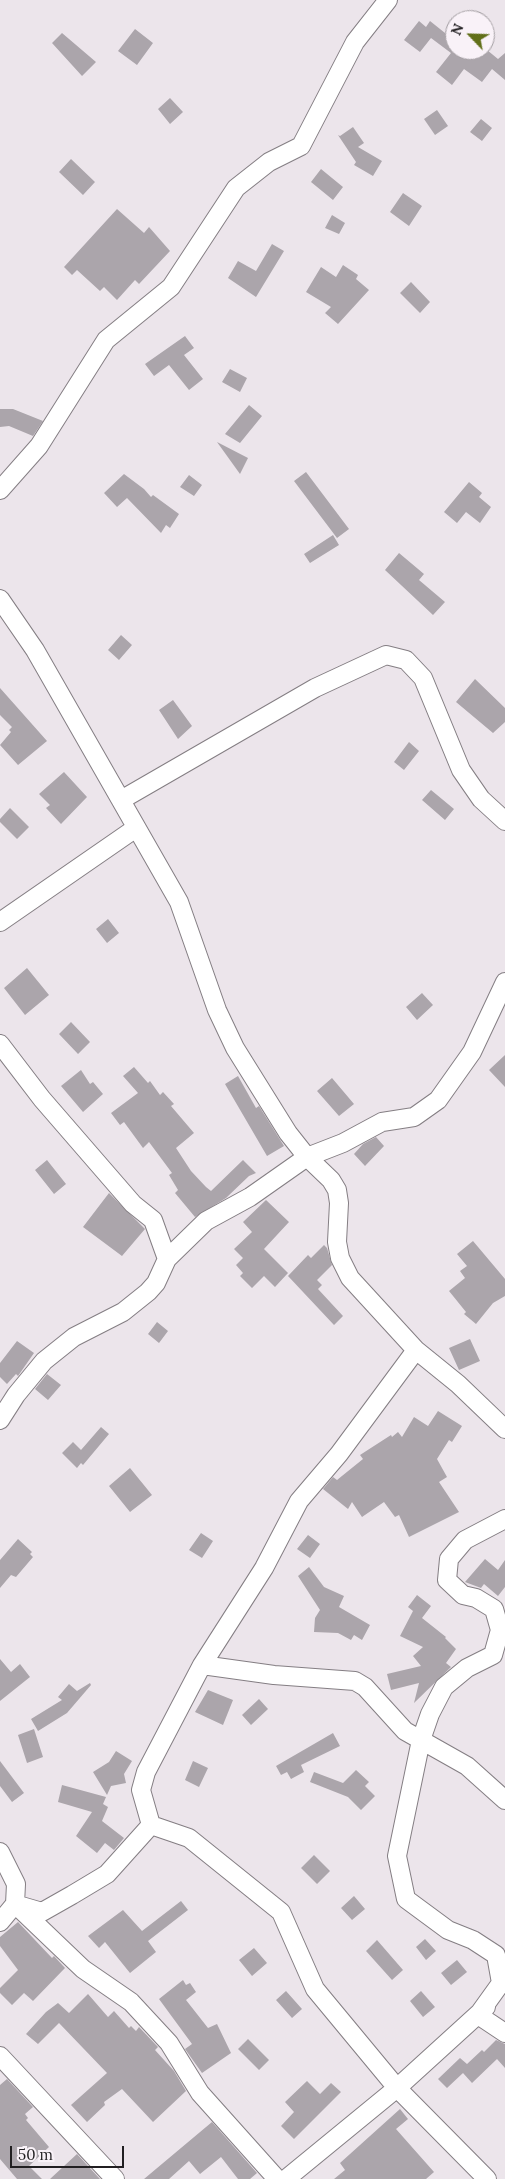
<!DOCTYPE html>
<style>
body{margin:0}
#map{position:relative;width:505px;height:2179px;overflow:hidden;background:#ece5eb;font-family:Lora,serif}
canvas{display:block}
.north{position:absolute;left:445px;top:10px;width:50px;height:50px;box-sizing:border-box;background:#f9f2f8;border:1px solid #a39ea2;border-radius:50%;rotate:294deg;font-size:14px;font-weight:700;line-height:20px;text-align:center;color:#211f21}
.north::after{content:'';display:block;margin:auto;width:18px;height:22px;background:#616f19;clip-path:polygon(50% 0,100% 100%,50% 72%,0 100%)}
.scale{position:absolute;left:10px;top:2146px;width:114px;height:22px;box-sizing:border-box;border:2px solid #211f21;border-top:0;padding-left:6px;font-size:15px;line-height:18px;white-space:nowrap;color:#211f21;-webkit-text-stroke:4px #f9f2f8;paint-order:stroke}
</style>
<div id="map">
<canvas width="505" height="2179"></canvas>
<div class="north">N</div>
<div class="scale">50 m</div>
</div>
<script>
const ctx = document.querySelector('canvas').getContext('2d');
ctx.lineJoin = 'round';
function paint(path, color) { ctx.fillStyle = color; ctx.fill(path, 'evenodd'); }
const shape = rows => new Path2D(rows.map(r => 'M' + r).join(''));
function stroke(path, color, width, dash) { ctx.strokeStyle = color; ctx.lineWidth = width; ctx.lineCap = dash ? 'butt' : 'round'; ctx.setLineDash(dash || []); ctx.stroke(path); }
paint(shape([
 [419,21,426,27,430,21,455,41,455,50,487,50,498,59,505,53,505,80,492,69,482,82,464,69,452,85,436,72,451,53,431,38,420,52,404,40],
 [135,29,153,43,137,65,118,51],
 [62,33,96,62,82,76,52,43],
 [170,98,183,112,170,124,158,109],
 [437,110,448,126,435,135,424,119],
 [481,119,492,128,482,141,470,132],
 [353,127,364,143,358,147,382,161,373,176,354,165,356,162,338,135,340,136],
 [71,159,95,182,83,195,59,172],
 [321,169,343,187,333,200,311,182],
 [403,193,422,206,409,226,390,212],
 [117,209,144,233,149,227,170,251,139,284,135,280,117,300,104,287,100,291,77,270,72,275,64,267],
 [332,215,345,223,339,234,325,228],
 [272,244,284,251,256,297,228,278,238,261,256,271],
 [343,265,358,275,356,279,369,290,338,324,325,313,331,307,306,292,321,267,336,277],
 [411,282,430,302,420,313,400,293],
 [185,336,194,348,184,355,203,379,189,390,169,365,154,376,145,364],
 [230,369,247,378,240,392,222,382],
 [249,405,262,416,240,443,225,434],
 [0,409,13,409,43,421,33,436,9,426,0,427],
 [217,442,248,458,240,474],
 [306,472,349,529,337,538,294,481],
 [124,474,144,489,151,497,153,495,179,514,170,528,166,525,161,533,127,498,117,507,104,493],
 [189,475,202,485,194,496,180,487],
 [469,482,482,493,479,497,491,507,480,523,466,512,457,523,444,512],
 [333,535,339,545,310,563,304,554],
 [399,553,424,574,419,580,445,602,433,615,385,570],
 [121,635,132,645,119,660,108,650],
 [475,679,505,708,505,722,493,733,456,702],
 [0,688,47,741,18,765,0,745,11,732,9,730,12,727,0,715],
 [173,700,192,726,178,739,159,710],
 [409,742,419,751,404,770,394,762],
 [64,772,87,797,61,824,46,808,50,805,39,794],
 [431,790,454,809,445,820,422,800],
 [10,808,29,827,17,839,0,822,0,819],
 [108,919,119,933,107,943,96,929],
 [27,968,49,995,25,1015,4,988],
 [422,993,433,1005,417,1020,406,1007],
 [71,1022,90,1042,78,1054,59,1034],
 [505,1055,505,1087,489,1070],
 [134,1067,148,1083,150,1081,160,1095,163,1092,174,1104,171,1106,194,1133,176,1148,191,1171,206,1187,211,1191,243,1160,256,1173,249,1176,226,1198,195,1217,175,1193,178,1190,169,1175,172,1173,149,1142,143,1148,124,1122,120,1125,111,1113,138,1093,123,1076],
 [81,1070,90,1084,93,1082,103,1094,83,1112,61,1086],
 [238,1076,256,1108,259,1106,284,1146,267,1156,225,1084],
 [332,1078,354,1104,339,1116,317,1091],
 [376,1137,384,1146,365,1166,354,1154,363,1144],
 [47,1160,66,1184,54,1194,35,1170],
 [109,1193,145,1229,122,1256,83,1227],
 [266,1200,289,1222,264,1249,288,1273,275,1287,264,1276,252,1288,240,1276,243,1273,236,1265,243,1258,234,1249,252,1232,243,1222],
 [473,1241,505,1279,505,1296,493,1303,476,1324,464,1314,466,1312,449,1291,465,1278,460,1271,467,1266,457,1254],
 [324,1245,327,1248,332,1265,317,1280,322,1285,318,1289,343,1316,334,1325,288,1276,308,1255,311,1258],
 [157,1322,168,1331,159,1343,148,1334],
 [470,1339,480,1361,459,1370,449,1348],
 [17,1341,34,1353,18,1376,16,1374,7,1384,0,1377,0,1363],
 [47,1374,61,1385,48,1400,35,1389],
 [438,1411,462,1426,452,1442,449,1440,437,1459,447,1477,439,1482,459,1512,409,1537,399,1515,395,1517,384,1502,362,1517,352,1502,348,1509,323,1489,333,1477,337,1480,363,1459,360,1455,391,1435,392,1437,398,1432,402,1437,414,1417,428,1426],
 [101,1427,109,1434,83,1465,81,1463,77,1468,62,1453,73,1442,81,1450],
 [130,1468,152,1495,130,1512,109,1486],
 [201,1533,213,1541,202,1558,189,1550],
 [308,1535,320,1544,310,1558,297,1549],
 [18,1539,32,1552,30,1554,33,1557,16,1577,11,1575,0,1588,0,1560],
 [485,1559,498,1570,505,1560,505,1587,498,1596,484,1584,481,1588,465,1582],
 [309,1567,324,1587,344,1596,339,1607,370,1625,362,1640,354,1635,351,1640,338,1633,314,1632,315,1618,320,1610,298,1576],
 [417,1595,431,1606,422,1618,446,1637,445,1638,456,1649,446,1663,451,1667,414,1703,419,1683,391,1690,387,1674,421,1666,413,1656,423,1647,400,1636,413,1611,408,1607],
 [0,1659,11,1672,20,1664,30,1677,0,1701],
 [90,1683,91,1685,67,1713,38,1731,31,1719,62,1700,58,1697,69,1684,77,1691],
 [208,1690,233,1700,223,1725,195,1712],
 [259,1699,268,1709,251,1725,242,1715],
 [34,1729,43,1757,27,1763,18,1735],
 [333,1733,340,1746,301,1765,304,1772,291,1779,287,1772,281,1775,276,1766],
 [116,1751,132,1761,124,1774,126,1783,111,1786,107,1795,93,1772,109,1762],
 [0,1761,24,1793,12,1802,0,1786],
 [193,1761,208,1768,199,1787,185,1780],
 [356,1770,369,1782,365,1786,375,1796,361,1810,348,1797,310,1782,314,1772,343,1783],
 [62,1785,106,1797,103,1804,108,1807,102,1821,124,1838,114,1850,105,1843,97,1853,76,1836,92,1812,58,1802],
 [314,1855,330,1871,317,1884,301,1868],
 [354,1896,365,1909,352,1920,341,1908],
 [181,1901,188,1910,148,1941,156,1952,130,1973,105,1942,99,1948,88,1936,123,1910,142,1931],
 [18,1922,52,1958,54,1956,65,1968,33,2001,24,1993,12,2005,0,1993,0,1988,18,1970,0,1946,0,1937],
 [425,1939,436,1951,426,1960,416,1947],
 [377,1940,403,1970,392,1980,366,1951],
 [254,1948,267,1963,252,1976,239,1960],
 [457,1960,467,1972,451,1985,441,1973],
 [183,1980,186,1985,190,1983,196,1992,186,2000,208,2028,217,2024,231,2053,202,2073,185,2049,192,2044,159,1999],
 [286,1991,302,2009,292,2018,276,2000],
 [421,1991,435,2007,423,2017,410,2001],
 [88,1994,108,2017,114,2011,129,2028,131,2026,136,2031,139,2027,158,2047,155,2050,174,2071,186,2091,153,2122,122,2089,104,2102,105,2105,87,2122,71,2105,107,2073,59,2023,38,2044,26,2034,46,2012,58,2003,69,2013],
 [248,2039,269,2060,259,2070,238,2049],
 [496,2040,505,2044,505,2068,497,2059,472,2083,463,2073,447,2088,438,2079,460,2058,467,2064,482,2050,484,2052],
 [7,2079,33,2107,25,2114,28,2118,26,2120,49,2147,29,2166,42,2179,17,2179,0,2159,0,2085],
 [307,2081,320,2094,331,2083,341,2092,294,2139,281,2126,294,2112,285,2102],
 [400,2109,408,2119,396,2129,434,2172,426,2179,334,2179,345,2170,340,2163],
 [212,2122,257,2173,250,2179,238,2179,221,2157,200,2174,189,2161,169,2179,144,2179],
 [77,2154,100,2179,50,2179]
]), '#aba5ab');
const minor = shape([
 [0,490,39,446,106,340,171,287,236,188,269,162,301,146,355,42,388,0],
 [0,599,35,650,179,902,217,1010,235,1048,288,1133,307,1157,331,1180,337,1190,339,1203,337,1242,340,1258,350,1278,416,1350,458,1384,505,1429],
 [121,800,315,688,386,655,406,660,423,678,461,770,481,799,505,821],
 [0,922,136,828],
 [0,1044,42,1099,133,1204,153,1220,167,1259],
 [416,1350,339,1454,299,1501,264,1568,202,1665,146,1772,141,1790,151,1825,189,1838,281,1912,315,1989,397,2088,487,2179],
 [0,1420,16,1395,44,1361,74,1337,123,1312,148,1292,156,1283,167,1259,206,1221,250,1197,307,1157,343,1143,382,1122,414,1117,438,1100,472,1052,505,982],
 [505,1519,465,1540,449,1559,447,1580,463,1595,476,1598,494,1609,500,1630,493,1655,467,1668,444,1687,430,1714,421,1740,397,1856,406,1899,448,1930,473,1940,496,1955,501,1983,478,2015,505,2033],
 [202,1665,274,1675,355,1681,365,1687,405,1731,467,1766,505,1800],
 [0,1852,16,1884,15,1904,0,1922],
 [15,1904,83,1969,131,2002,169,2043,200,2093,277,2179],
 [18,1905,42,1912,72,1895,107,1874,151,1825],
 [0,2056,115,2179],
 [286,2179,397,2088,486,2007]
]);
stroke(minor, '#847e83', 20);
stroke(minor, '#fff', 18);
</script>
